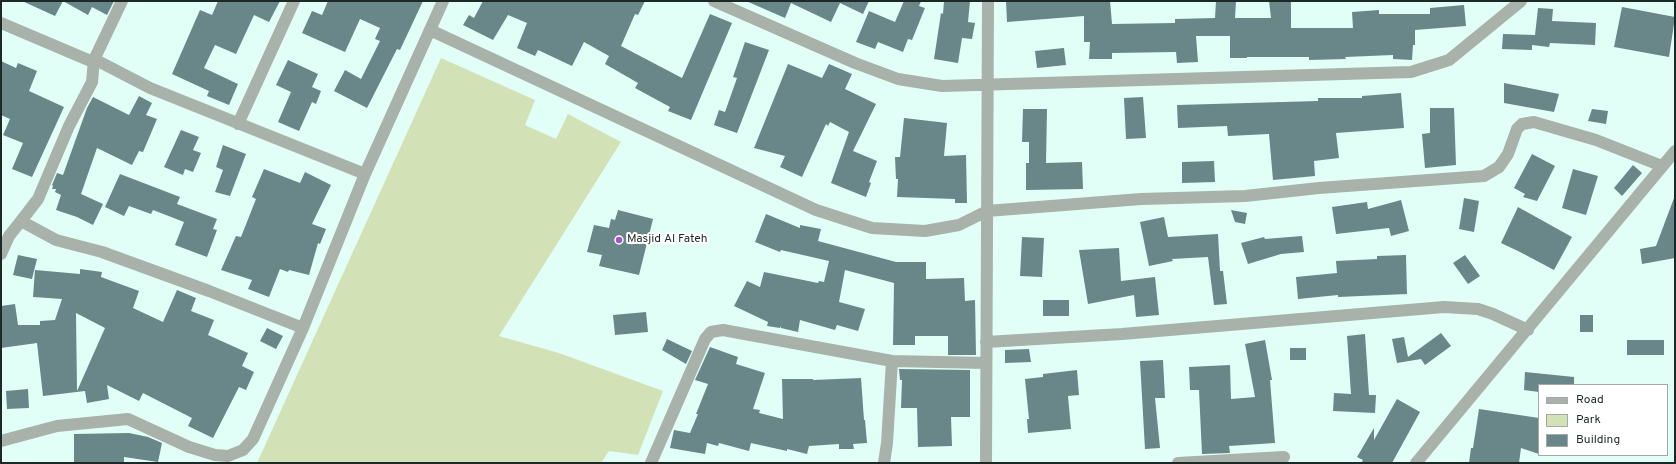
<!DOCTYPE html>
<style>
body{margin:0}
#map{position:relative;width:1676px;height:464px;overflow:hidden;background:#e1fff7;font-family:Overpass,sans-serif}
canvas{display:block}
.frame{position:absolute;inset:0;border:2px solid #1d2926;pointer-events:none}
.legend{position:absolute;left:1538px;top:384px;width:130px;height:72px;box-sizing:border-box;background:#fff;border:1px solid #a5a9a8;margin:0;padding:5px 7px;list-style:none;font-size:12px;color:#1d2926}
.legend li{display:flex;align-items:center;gap:8px;height:20px}
.legend b{width:20px;border:1px solid #a5a9a8}
</style>
<div id="map">
<canvas width="1676" height="464"></canvas>
<div class="frame"></div>
<ul class="legend">
<li><b style="height:5px;background:#a8b1aa"></b>Road</li>
<li><b style="height:11px;background:#d3e2b6"></b>Park</li>
<li><b style="height:11px;background:#698689"></b>Building</li>
</ul>
</div>
<script>
const ctx = document.querySelector('canvas').getContext('2d');
ctx.lineJoin = 'round';
function paint(path, color) { ctx.fillStyle = color; ctx.fill(path, 'evenodd'); }
const shape = rows => new Path2D(rows.map(r => 'M' + r).join(''));
function stroke(path, color, width, dash) { ctx.strokeStyle = color; ctx.lineWidth = width; ctx.lineCap = dash ? 'butt' : 'round'; ctx.setLineDash(dash || []); ctx.stroke(path); }
function drawText(font, color, halo, rows, align = 'center') {
  ctx.font = font + ' Overpass,sans-serif'; ctx.lineWidth = 4; ctx.setLineDash([]); ctx.textBaseline = 'middle'; ctx.strokeStyle = halo; ctx.fillStyle = color; for (const [text, x, y, turn = 0] of rows) {
    ctx.save(); ctx.translate(x, y); ctx.rotate((+turn || 0) * Math.PI / 180); ctx.textAlign = isNaN(turn) ? turn : align; if (halo) ctx.strokeText(text, 0, 0); ctx.fillText(text, 0, 0); ctx.restore();
  }
}
paint(shape([
 [441,58,535,100,525,125,556,139,568,114,621,142,499,336,559,353,663,391,638,455,609,451,601,463,257,463]
]), '#d3e2b6');
paint(shape([
 [22,1,63,1,55,16],
 [63,1,114,1,107,15,92,7,88,15],
 [218,1,280,1,269,22,254,15,236,54,215,45,204,68,238,84,229,105,207,96,209,91,172,74,200,10,212,15],
 [328,1,423,1,400,50,397,49,367,108,334,91,345,70,361,79,380,41,375,39,380,28,360,19,345,52,302,33,312,11,322,15],
 [483,1,645,1,638,15,635,14,621,46,682,78,710,14,732,23,691,120,668,111,670,107,635,88,638,83,605,64,609,56,584,42,572,66,538,50,535,56,517,48,527,23,508,15,493,40,463,25,469,15,474,18],
 [746,1,869,1,863,14,840,3,831,22,791,3,785,18],
 [904,1,921,1,919,6,925,8,912,40,908,39,903,52,878,42,875,49,856,42,869,11,895,22],
 [944,1,970,1,968,22,975,23,972,39,962,38,958,63,934,59,941,13,943,14],
 [1006,1,1110,1,1112,24,1175,23,1175,19,1215,18,1216,1,1236,1,1235,18,1271,18,1269,1,1291,1,1291,28,1353,28,1352,12,1379,10,1379,14,1430,14,1430,8,1464,5,1466,26,1415,30,1415,45,1413,45,1412,60,1393,59,1393,55,1345,57,1346,59,1309,60,1309,57,1247,57,1247,58,1230,58,1230,36,1196,36,1198,62,1177,63,1176,52,1112,53,1112,59,1089,59,1090,42,1084,42,1084,16,1007,22],
 [1622,7,1675,17,1669,57,1614,47],
 [1538,8,1553,9,1552,21,1596,23,1595,45,1550,43,1549,47,1532,45,1532,50,1502,49,1503,34,1535,35],
 [745,42,769,50,737,133,714,125,719,110,725,112,737,78,733,77],
 [1064,48,1066,65,1037,68,1035,51],
 [288,60,318,74,312,87,321,91,316,104,312,102,299,131,278,122,291,92,276,85],
 [1,61,16,68,18,63,37,71,29,91,64,107,32,177,12,169,23,143,3,135,10,119,1,115],
 [788,64,822,78,829,64,852,74,845,89,876,104,853,151,877,161,869,182,871,183,866,197,831,183,849,132,830,122,828,126,826,124,802,177,780,167,785,156,754,148],
 [1504,83,1559,94,1554,112,1504,103],
 [1401,93,1404,128,1336,133,1339,158,1314,161,1315,176,1273,180,1269,134,1228,136,1227,126,1178,128,1177,105,1318,101,1318,98,1362,98,1362,96],
 [139,96,152,103,146,115,157,119,143,152,139,151,132,165,97,148,81,194,103,204,93,225,77,217,56,210,61,195,55,192,56,189,52,189,53,186,52,185,57,173,63,175,87,108,93,97,129,115],
 [1143,97,1146,138,1126,139,1124,98],
 [1430,108,1454,108,1456,165,1425,168,1422,134,1430,133],
 [1023,109,1047,109,1046,163,1082,162,1083,189,1026,190,1026,163,1029,163,1029,142,1022,142],
 [1592,109,1608,111,1606,124,1588,121],
 [904,118,947,123,944,156,966,155,967,203,955,203,955,199,897,197,898,179,896,179,895,157,900,157],
 [181,130,199,137,193,150,201,153,193,172,185,169,183,175,164,167],
 [223,145,246,154,230,196,215,192,223,170,216,167],
 [1532,154,1555,166,1537,201,1523,197,1525,194,1514,188],
 [1214,161,1215,182,1182,183,1182,162],
 [1633,165,1642,173,1622,196,1614,188],
 [264,169,300,183,305,172,331,185,312,224,326,229,320,244,318,243,309,275,289,270,288,272,280,269,269,297,248,289,252,280,221,270,236,236,241,237,256,199,252,197],
 [1573,169,1598,176,1586,215,1562,208],
 [120,174,180,197,177,204,217,219,213,229,217,230,207,257,175,245,184,222,153,210,151,214,129,206,124,216,105,207],
 [1464,198,1479,201,1474,232,1459,229],
 [1674,198,1675,258,1642,264,1640,249,1656,246],
 [1401,200,1409,231,1391,236,1389,228,1336,234,1332,207,1367,202,1368,209],
 [1518,207,1572,237,1554,270,1520,252,1501,243],
 [618,210,653,219,639,275,599,266,602,255,587,252,594,225,609,228,611,219,615,220],
 [1231,210,1247,213,1245,224,1235,222],
 [766,214,800,228,800,225,821,229,818,241,896,262,926,262,926,279,964,278,965,301,975,300,976,355,948,355,948,336,915,336,915,345,893,345,894,283,845,270,839,302,865,309,858,331,837,325,835,330,800,320,798,332,781,328,781,326,780,328,767,326,768,322,734,306,747,281,760,287,764,272,818,283,819,281,824,282,829,261,781,250,780,252,755,242],
 [1164,217,1168,237,1218,234,1220,271,1223,271,1227,304,1214,305,1208,257,1172,259,1173,261,1149,266,1140,222],
 [1302,236,1304,252,1281,254,1248,264,1241,243,1264,237,1265,239],
 [1022,237,1044,238,1042,277,1020,276],
 [1119,248,1121,281,1155,277,1159,315,1136,317,1134,295,1088,304,1079,250],
 [18,255,37,259,32,279,13,275],
 [1406,255,1407,294,1338,297,1338,295,1298,299,1296,277,1337,273,1336,261,1377,259,1377,256],
 [1465,255,1480,276,1468,284,1453,263],
 [80,269,102,272,101,277,139,291,133,308,163,322,177,290,196,298,191,311,214,320,208,335,248,353,242,366,254,372,246,390,239,387,213,438,188,426,192,418,143,393,139,401,107,385,109,399,87,403,85,391,43,396,37,343,1,348,1,306,15,304,18,325,40,325,40,321,55,320,62,299,33,297,35,270,80,274],
 [76,313,105,328,77,391],
 [1043,300,1069,300,1069,316,1043,316],
 [646,312,648,332,615,335,613,315],
 [1580,315,1593,315,1593,332,1580,332],
 [267,328,283,336,276,349,260,341],
 [1441,333,1451,346,1425,365,1421,359,1397,363,1392,339,1404,337,1408,357],
 [1365,334,1369,395,1376,395,1375,413,1333,411,1334,393,1351,394,1347,336],
 [667,339,692,351,686,364,662,350],
 [1265,340,1272,380,1270,380,1275,443,1229,446,1230,453,1202,454,1199,390,1190,390,1189,367,1230,365,1231,399,1255,397,1245,344],
 [1627,340,1664,340,1664,355,1627,355],
 [710,347,738,357,736,364,765,373,753,409,760,410,759,413,783,419,782,379,813,379,813,380,861,378,864,420,865,420,867,443,853,444,854,449,839,449,839,444,809,446,807,454,787,449,787,451,751,443,749,451,719,443,718,446,707,443,705,454,670,448,674,430,690,433,698,414,696,414,708,384,695,380],
 [1290,348,1306,348,1306,360,1290,360],
 [1029,349,1031,362,1005,363,1005,350],
 [1163,360,1165,398,1155,398,1160,448,1145,449,1140,361],
 [899,369,970,370,970,417,951,417,952,446,918,447,917,408,901,408,902,380,900,380],
 [1077,370,1079,395,1068,396,1071,429,1028,433,1027,419,1029,419,1025,379,1043,377,1043,374],
 [1525,372,1574,377,1574,385,1539,385,1539,392,1524,390],
 [28,389,29,408,7,409,6,391],
 [1397,399,1420,412,1392,463,1361,463,1363,460,1357,457,1374,428,1374,440],
 [1479,409,1539,418,1539,454,1521,448,1519,463,1469,463,1471,448,1473,448],
 [129,433,148,437,162,443,158,462,124,457,124,463,74,463,74,434]
]), '#698689');
stroke(shape([
 [714,1,855,63,898,79,942,86,1411,72,1449,60,1521,1],
 [1,23,93,62,94,59,150,88,365,174],
 [430,30,816,210,872,228,925,231,959,225,987,211,1141,199,1245,196,1319,188,1484,176,1499,167,1508,154,1517,129,1522,124,1534,122,1596,140,1662,166],
 [93,62,122,1],
 [238,124,294,1],
 [21,221,38,199,69,126,92,82,94,59],
 [1,254,9,236,21,221,56,240,102,252,209,291,303,328,365,174,443,1],
 [986,342,1122,334,1444,307,1478,309,1493,314,1528,330],
 [1,441,57,426,128,419,189,447,215,455,228,456,243,450,253,439,303,328],
 [651,463,705,339,711,332,723,330,892,361,986,363],
 [884,463,887,443,892,361],
 [986,463,988,1],
 [1178,463,1284,457],
 [1416,463,1675,151]
]), '#a8b1aa', 12);
for (const [x, y, r, color] of [
 [619,240,4,"#9e57cb"]
]) { const dot = new Path2D(); dot.arc(x, y, r, 0, 2 * Math.PI); ctx.fillStyle = color; ctx.fill(dot); stroke(dot, '#fff', 1.5); }
drawText('12px', '#1d2926', '#fff', [
 ["Masjid Al Fateh",627,240]
], 'left');
</script>
